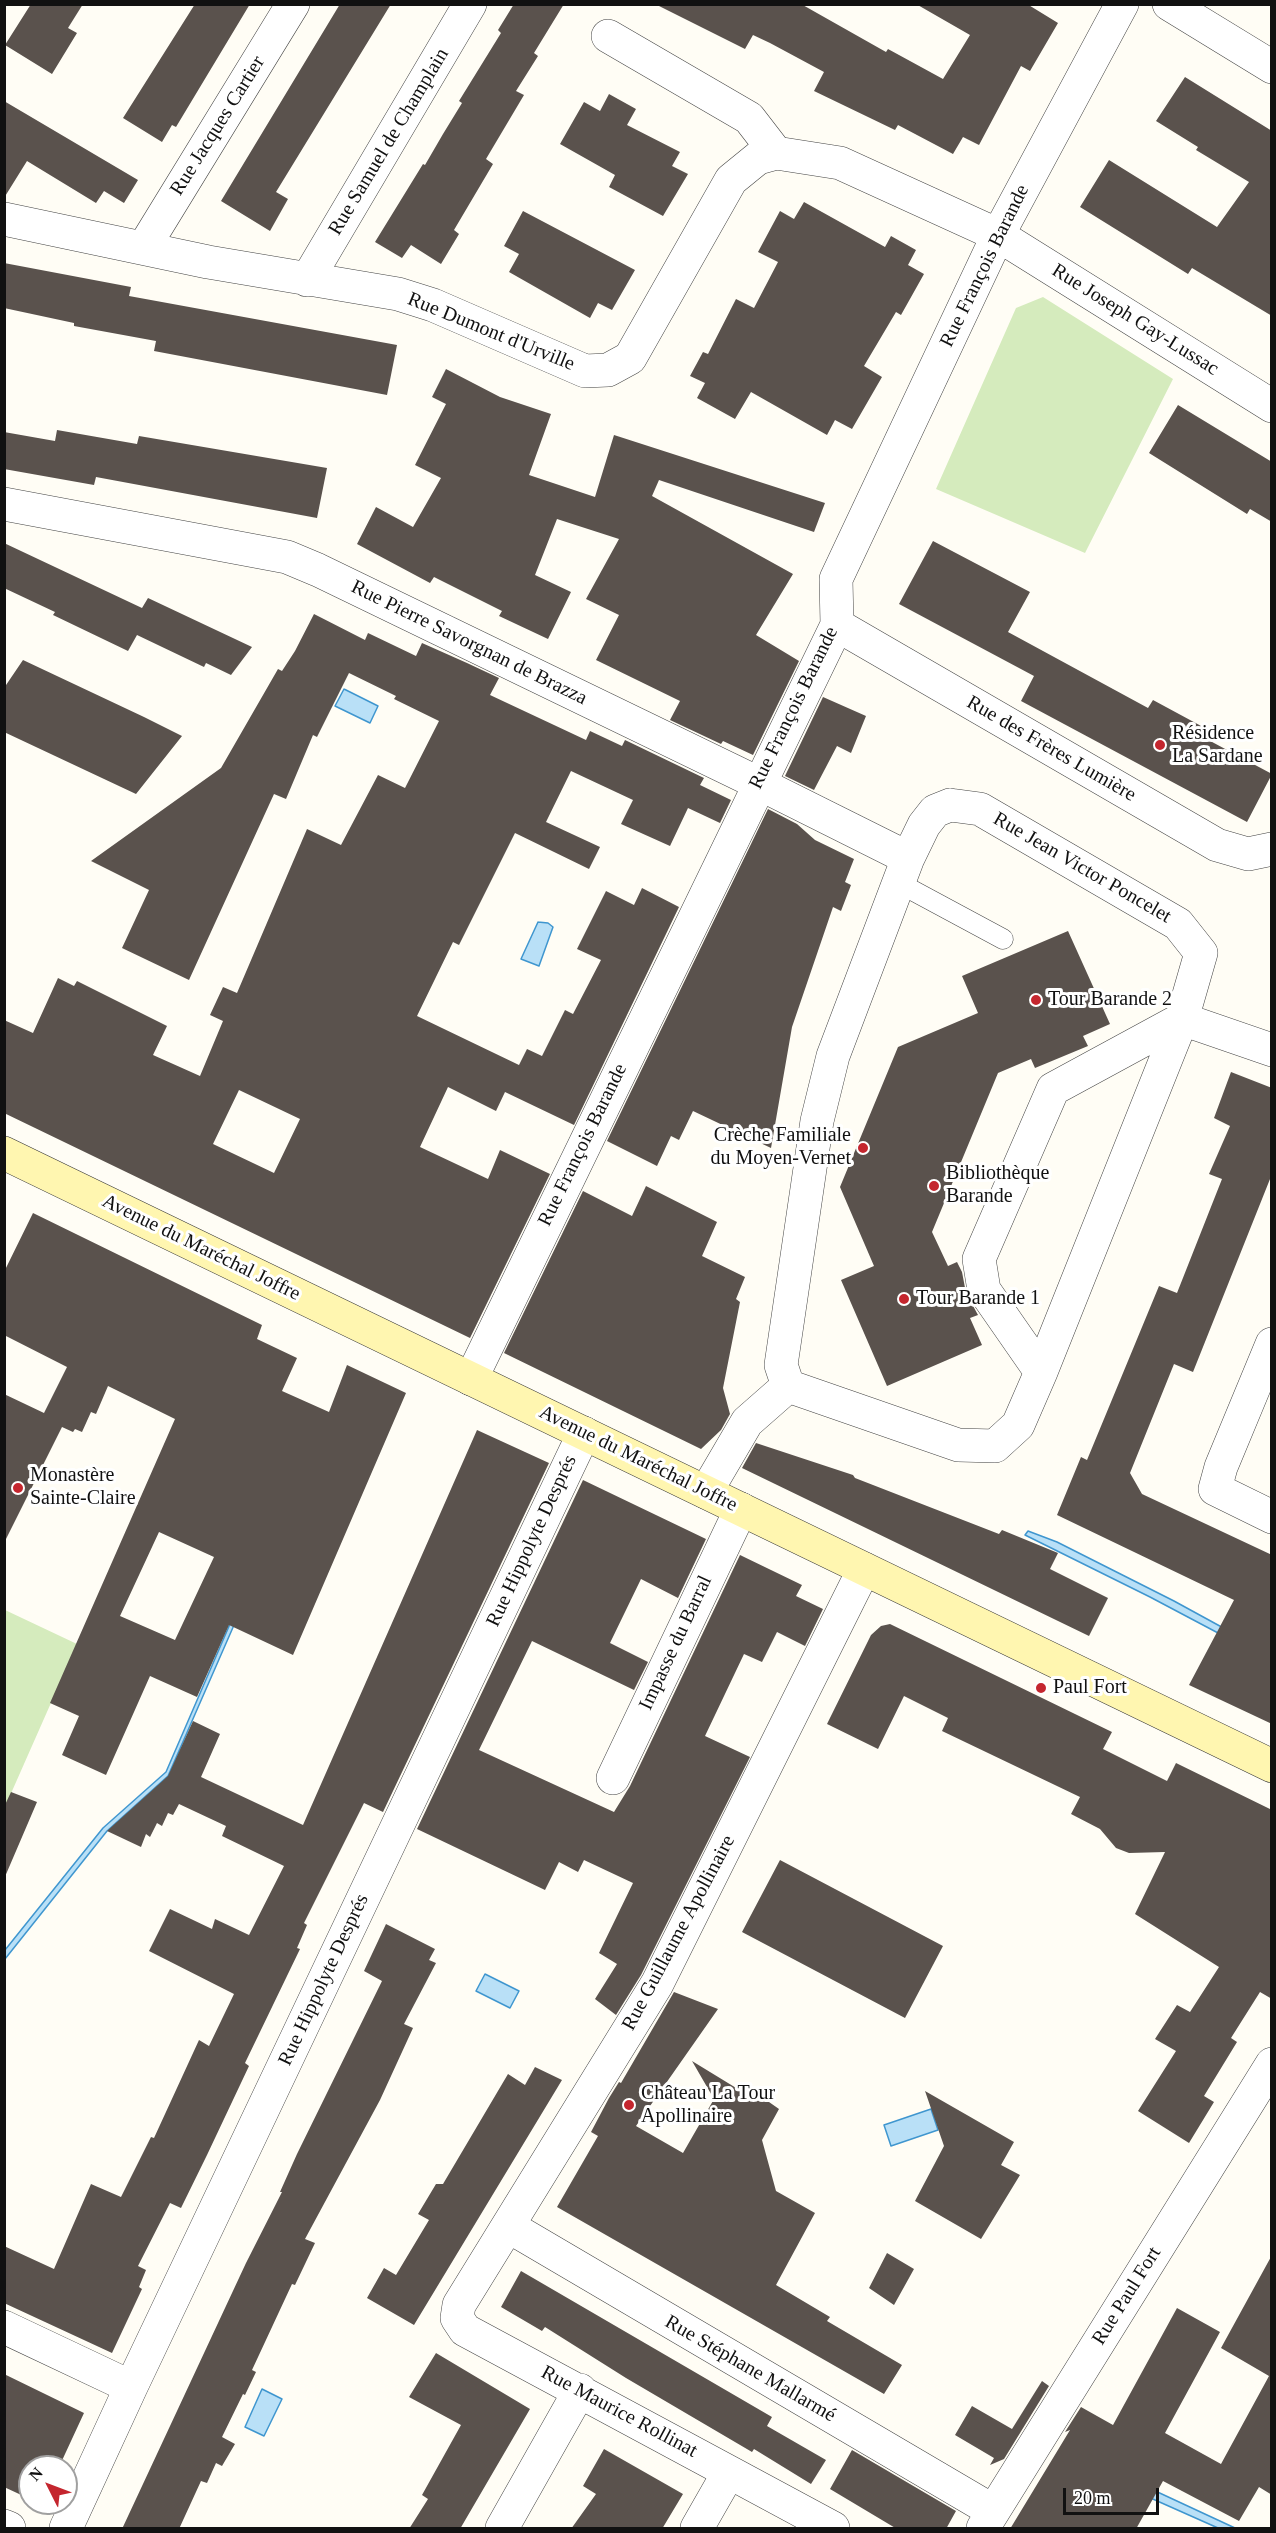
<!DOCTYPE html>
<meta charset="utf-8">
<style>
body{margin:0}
#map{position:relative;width:1276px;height:2533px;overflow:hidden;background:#fffdf5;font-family:"Times New Roman",serif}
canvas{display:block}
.frame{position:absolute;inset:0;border:6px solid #111;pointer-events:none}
.north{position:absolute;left:18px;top:2455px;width:60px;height:60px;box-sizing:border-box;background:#fff;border:2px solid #a0a0a0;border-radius:50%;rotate:312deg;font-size:16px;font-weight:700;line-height:24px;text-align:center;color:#111}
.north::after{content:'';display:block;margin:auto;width:21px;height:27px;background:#c4262e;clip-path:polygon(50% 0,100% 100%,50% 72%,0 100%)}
.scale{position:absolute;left:1063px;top:2488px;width:96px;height:27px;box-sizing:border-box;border:3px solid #111;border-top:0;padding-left:8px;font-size:18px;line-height:21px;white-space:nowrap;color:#111;-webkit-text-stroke:4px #fff;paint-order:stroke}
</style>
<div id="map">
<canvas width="1276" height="2533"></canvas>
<div class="frame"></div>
<div class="north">N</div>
<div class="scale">20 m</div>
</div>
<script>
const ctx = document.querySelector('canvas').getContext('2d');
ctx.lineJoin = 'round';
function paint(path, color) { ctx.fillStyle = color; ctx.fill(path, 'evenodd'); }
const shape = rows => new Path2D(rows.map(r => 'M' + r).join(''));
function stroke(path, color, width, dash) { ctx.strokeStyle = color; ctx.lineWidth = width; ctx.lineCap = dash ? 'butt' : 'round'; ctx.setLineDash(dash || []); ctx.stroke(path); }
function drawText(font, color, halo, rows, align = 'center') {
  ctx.font = font + ' "Times New Roman",serif'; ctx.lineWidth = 6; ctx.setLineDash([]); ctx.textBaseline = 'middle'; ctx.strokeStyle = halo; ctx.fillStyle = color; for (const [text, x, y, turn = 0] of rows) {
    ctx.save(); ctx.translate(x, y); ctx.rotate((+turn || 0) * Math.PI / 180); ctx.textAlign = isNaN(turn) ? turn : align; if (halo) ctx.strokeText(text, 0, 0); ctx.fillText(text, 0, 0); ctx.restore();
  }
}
paint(shape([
 [1043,297,1173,379,1085,553,936,489,1016,308],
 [5,1610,77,1644,5,1807]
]), '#d5ebbd');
const water = shape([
 [344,689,378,706,370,723,335,706,344,689],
 [538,922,548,923,553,927,539,966,521,959,538,922],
 [1028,1531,1057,1542,1174,1601,1271,1654,1271,1661,1150,1597,1025,1535,1028,1531],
 [269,1545,168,1776,107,1831,5,1959,5,1950,103,1828,166,1772,233,1617,269,1545],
 [485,1974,519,1991,510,2008,476,1991,485,1974],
 [931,2109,938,2130,891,2146,884,2125,931,2109],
 [262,2389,282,2399,264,2436,245,2427,262,2389],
 [1108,2469,1235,2528,1218,2528,1128,2488,1108,2469]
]);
paint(water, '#b9e0f7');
stroke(water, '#3f96cf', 1.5);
paint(shape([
 [31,4,83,4,68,28,77,33,52,74,5,45],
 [195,4,250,4,176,127,172,125,162,142,123,118],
 [340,4,391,4,276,192,288,199,270,231,221,201],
 [514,4,564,4,534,53,538,56,516,91,524,95,486,159,493,164,454,230,459,234,441,264,411,245,402,258,375,242,423,164,425,165,443,134,462,103,459,101,501,33,498,30],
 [655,4,801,4,886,52,888,49,943,79,970,35,916,4,1027,4,1058,23,1030,71,1021,66,979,145,963,137,953,154,898,125,895,130,814,91,824,72,770,43,753,35,745,49],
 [1185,77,1272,131,1272,316,1192,268,1188,274,1080,207,1109,160,1217,227,1249,182,1196,150,1198,147,1156,121],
 [609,94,636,109,627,125,680,152,672,166,688,174,663,216,609,187,615,175,560,144,584,102,600,111],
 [4,101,138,180,124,203,104,191,96,203,27,161,4,198],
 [804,202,885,247,891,236,916,250,908,265,924,274,901,315,896,312,864,366,882,377,852,429,835,420,827,435,751,392,735,419,697,398,705,383,690,376,703,352,708,354,736,299,754,308,778,262,758,252,780,211,794,219],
 [523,211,635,270,612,310,598,303,590,318,509,272,519,254,504,246],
 [4,263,131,287,129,296,397,345,387,395,154,351,156,341,74,326,74,323,4,308],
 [446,369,500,397,551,414,529,475,595,497,614,435,825,503,814,532,659,480,652,496,793,574,756,635,799,661,753,755,723,741,721,744,670,720,680,701,596,660,619,615,586,599,619,539,557,519,535,575,571,592,548,639,499,616,502,611,434,577,430,583,357,544,376,507,413,527,441,478,415,465,446,404,432,397],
 [1178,405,1272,462,1272,522,1250,509,1247,514,1149,453],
 [57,430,137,444,139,436,327,468,317,518,96,477,94,485,4,469,4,432,55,441],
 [933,541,1030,592,1008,632,1148,708,1153,700,1203,727,1199,735,1272,774,1247,822,1021,701,1034,676,899,604],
 [4,543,142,608,148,598,252,647,231,675,206,663,204,667,137,635,128,651,53,615,55,612,4,588],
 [314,614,365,640,368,633,416,656,422,643,467,663,499,678,490,695,586,740,590,731,622,746,625,740,704,778,700,785,731,800,720,823,688,808,670,846,621,824,633,800,571,771,546,822,600,847,589,869,515,833,459,945,453,942,417,1016,519,1065,527,1049,542,1056,565,1010,573,1014,601,960,577,949,606,891,634,905,642,888,679,907,574,1125,505,1092,496,1111,448,1087,420,1147,488,1179,500,1150,550,1174,470,1338,4,1113,4,1020,33,1033,58,978,74,986,77,981,167,1026,153,1055,200,1076,223,1021,210,1015,223,987,237,993,307,829,341,845,378,775,405,788,439,721,394,699,396,696,349,673,317,737,313,735,286,799,274,794,189,980,122,948,149,890,91,861,221,768,278,669,282,671,295,651],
 [239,1090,300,1119,274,1173,213,1144],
 [23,660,144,717,182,736,136,794,4,732,4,688],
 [823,697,866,716,851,753,837,746,814,790,785,776],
 [768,809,797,824,815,840,854,859,845,882,851,885,841,911,833,907,792,1027,771,1148,693,1111,679,1140,671,1136,657,1166,607,1141],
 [1068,931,1110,1024,1083,1036,1088,1046,1035,1068,1031,1059,998,1073,932,1232,948,1266,957,1262,962,1272,966,1293,978,1315,970,1318,982,1345,887,1386,841,1280,874,1266,840,1187,898,1047,978,1013,962,976],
 [1231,1072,1272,1088,1272,1174,1193,1372,1174,1364,1130,1473,1142,1494,1272,1555,1272,1724,1189,1685,1234,1600,1057,1515,1081,1457,1087,1460,1159,1286,1177,1293,1222,1179,1209,1174,1230,1126,1214,1118],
 [646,1186,717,1222,702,1256,745,1277,736,1299,740,1302,723,1388,730,1414,721,1430,701,1449,504,1353,583,1191,632,1216],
 [33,1213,262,1325,257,1339,297,1358,282,1391,329,1412,347,1365,406,1393,293,1655,229,1625,197,1697,150,1676,106,1775,62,1755,79,1716,50,1703,175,1419,108,1386,96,1414,91,1412,82,1432,75,1429,73,1432,62,1427,4,1543,4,1394,44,1413,67,1367,4,1335,4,1272],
 [159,1532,214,1557,175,1640,120,1616],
 [477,1430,549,1463,383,1812,364,1803,304,1923,307,1925,297,1948,300,1949,245,2063,249,2066,207,2155,181,2208,170,2203,138,2266,146,2270,139,2287,142,2289,112,2353,4,2303,4,2246,54,2269,91,2184,121,2197,151,2137,154,2138,199,2040,209,2046,234,1994,149,1951,170,1909,212,1929,215,1919,249,1935,284,1866,222,1836,226,1826,179,1804,173,1815,168,1813,162,1826,157,1823,150,1837,146,1834,141,1847,107,1831,168,1776,193,1721,220,1734,201,1777,303,1825],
 [756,1443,853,1475,855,1478,999,1534,1002,1530,1058,1553,1050,1569,1108,1598,1089,1636,742,1468],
 [583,1480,706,1539,678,1598,641,1579,610,1643,648,1662,634,1690,532,1641,479,1750,614,1812,630,1786,740,1555,802,1585,796,1596,823,1609,805,1646,777,1632,762,1662,744,1654,705,1736,750,1757,641,1975,616,2015,595,1999,617,1964,599,1953,633,1883,584,1860,578,1872,559,1862,545,1890,417,1829],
 [890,1624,1112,1732,1103,1749,1167,1781,1176,1763,1272,1810,1272,1999,1260,1992,1231,2038,1237,2042,1204,2096,1214,2102,1189,2143,1138,2111,1176,2051,1155,2039,1177,2005,1190,2012,1219,1967,1135,1914,1165,1852,1129,1853,1116,1848,1100,1829,1071,1814,1080,1797,942,1731,948,1718,904,1696,878,1749,827,1724,871,1635,881,1626],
 [11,1792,37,1802,4,1879,4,1807],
 [780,1860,943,1946,905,2018,742,1932],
 [386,1924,435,1949,429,1960,436,1963,404,2024,413,2028,380,2100,305,2239,315,2243,295,2285,292,2284,252,2370,256,2372,245,2395,243,2394,222,2437,235,2444,222,2466,216,2463,207,2483,201,2481,179,2529,122,2529,246,2263,282,2192,280,2192,297,2154,382,1981,364,1971],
 [674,1992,718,2009,636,2126,683,2153,714,2099,692,2061,746,2094,749,2090,759,2095,779,2109,762,2140,776,2191,815,2213,776,2285,830,2317,827,2321,902,2365,884,2394,557,2207,598,2136,591,2132,609,2098,619,2082,621,2083],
 [535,2067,562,2080,414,2325,367,2298,384,2268,396,2275,429,2220,418,2214,436,2184,443,2184,508,2074,525,2085],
 [925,2091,1014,2142,1001,2165,1020,2175,981,2239,915,2201,944,2146],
 [887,2253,914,2269,894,2305,869,2288],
 [1272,2255,1272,2495,1259,2487,1239,2521,1163,2481,1136,2529,1010,2529,1070,2430,1065,2432,1081,2407,1113,2425,1177,2308,1220,2332,1165,2433,1221,2464,1269,2376,1221,2348],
 [521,2271,772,2417,767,2426,826,2460,811,2484,754,2449,752,2452,626,2378,545,2327,542,2331,501,2307],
 [436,2353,530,2409,460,2529,409,2529,428,2499,422,2495,461,2425,409,2397],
 [4,2374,84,2413,59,2467,30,2467,30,2499,4,2487],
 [1042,2381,1049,2386,1004,2459,990,2465,994,2458,955,2435,972,2406,1012,2429],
 [604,2449,683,2494,662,2529,571,2529,596,2494,583,2486],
 [852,2450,956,2511,946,2529,897,2529,830,2489]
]), '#5a524d');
const lane = shape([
 [897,882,1003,939]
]);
const street = shape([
 [1169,4,1272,67],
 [608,36,749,118,776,153],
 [4,219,208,262,398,294,433,305,585,371,608,370,630,358,731,180,758,158,776,153,840,163,998,235,1272,406],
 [144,247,293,4],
 [307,280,470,4],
 [4,504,287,557,318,570,758,783,908,858],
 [837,625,1217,845,1248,854,1272,849],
 [950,805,980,809,1178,924,1201,953,1182,1019,1041,1372,1018,1425,995,1446,958,1445,788,1386,781,1365,817,1121,833,1056,908,858,924,825,935,811,950,805],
 [1272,1344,1221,1467,1215,1489,1272,1517],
 [1041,1372,984,1290,979,1259,1053,1089,1182,1019,1272,1050],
 [471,1379,837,625,836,579,998,235,1122,4],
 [706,1492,747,1422,788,1386],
 [613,1778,741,1509],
 [508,2226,993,2511],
 [4,2327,131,2387],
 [729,2472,833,2528],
 [4,2526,9,2528],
 [66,2528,131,2387,584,1433],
 [502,2528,580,2390],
 [697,2528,729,2472,465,2330,457,2318,459,2305,657,1984,864,1569],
 [983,2528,1272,2064]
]);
const secondary = shape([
 [4,1153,1272,1766]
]);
stroke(lane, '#444', 21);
stroke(street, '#444', 34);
stroke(secondary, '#333', 34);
stroke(lane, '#fff', 20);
stroke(street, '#fff', 33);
stroke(secondary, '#fff6b0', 33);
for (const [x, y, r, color] of [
 [1160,745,6,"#c4262e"],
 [1036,1000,6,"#c4262e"],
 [863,1148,6,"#c4262e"],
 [934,1186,6,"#c4262e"],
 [904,1299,6,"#c4262e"],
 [18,1488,6,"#c4262e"],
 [1041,1688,6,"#c4262e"],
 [629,2105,6,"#c4262e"]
]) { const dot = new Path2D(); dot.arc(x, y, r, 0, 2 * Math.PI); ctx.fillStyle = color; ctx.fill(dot); stroke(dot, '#fff', 2); }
drawText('20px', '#111', '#fff', [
 ["Rue Jacques Cartier",218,126,-58],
 ["Rue Samuel de Champlain",389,142,-59],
 ["Rue François Barande",985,266,-64],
 ["Rue Joseph Gay-Lussac",1135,320,32],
 ["Rue Dumont d'Urville",491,332,22],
 ["Rue Pierre Savorgnan de Brazza",469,643,26],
 ["Rue François Barande",794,708,-64],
 ["Rue des Frères Lumière",1051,749,30],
 ["Rue Jean Victor Poncelet",1082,868,30],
 ["Rue François Barande",583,1145,-64],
 ["Avenue du Maréchal Joffre",201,1248,26],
 ["Avenue du Maréchal Joffre",638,1459,26],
 ["Rue Hippolyte Després",532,1541,-65],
 ["Impasse du Barral",676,1643,-65],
 ["Rue Guillaume Apollinaire",679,1933,-62],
 ["Rue Hippolyte Després",324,1980,-65],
 ["Rue Paul Fort",1127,2296,-58],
 ["Rue Stéphane Mallarmé",750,2369,30],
 ["Rue Maurice Rollinat",619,2412,28]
]);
drawText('20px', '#111', '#fff', [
 ["Résidence",1172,734],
 ["La Sardane",1172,757],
 ["Tour Barande 2",1048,1000],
 ["Crèche Familiale",851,1136,"right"],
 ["du Moyen-Vernet",851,1159,"right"],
 ["Bibliothèque",946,1174],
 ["Barande",946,1197],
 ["Tour Barande 1",916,1299],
 ["Monastère",30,1476],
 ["Sainte-Claire",30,1499],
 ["Paul Fort",1053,1688],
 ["Château La Tour",641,2094],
 ["Apollinaire",641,2117]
], 'left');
</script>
